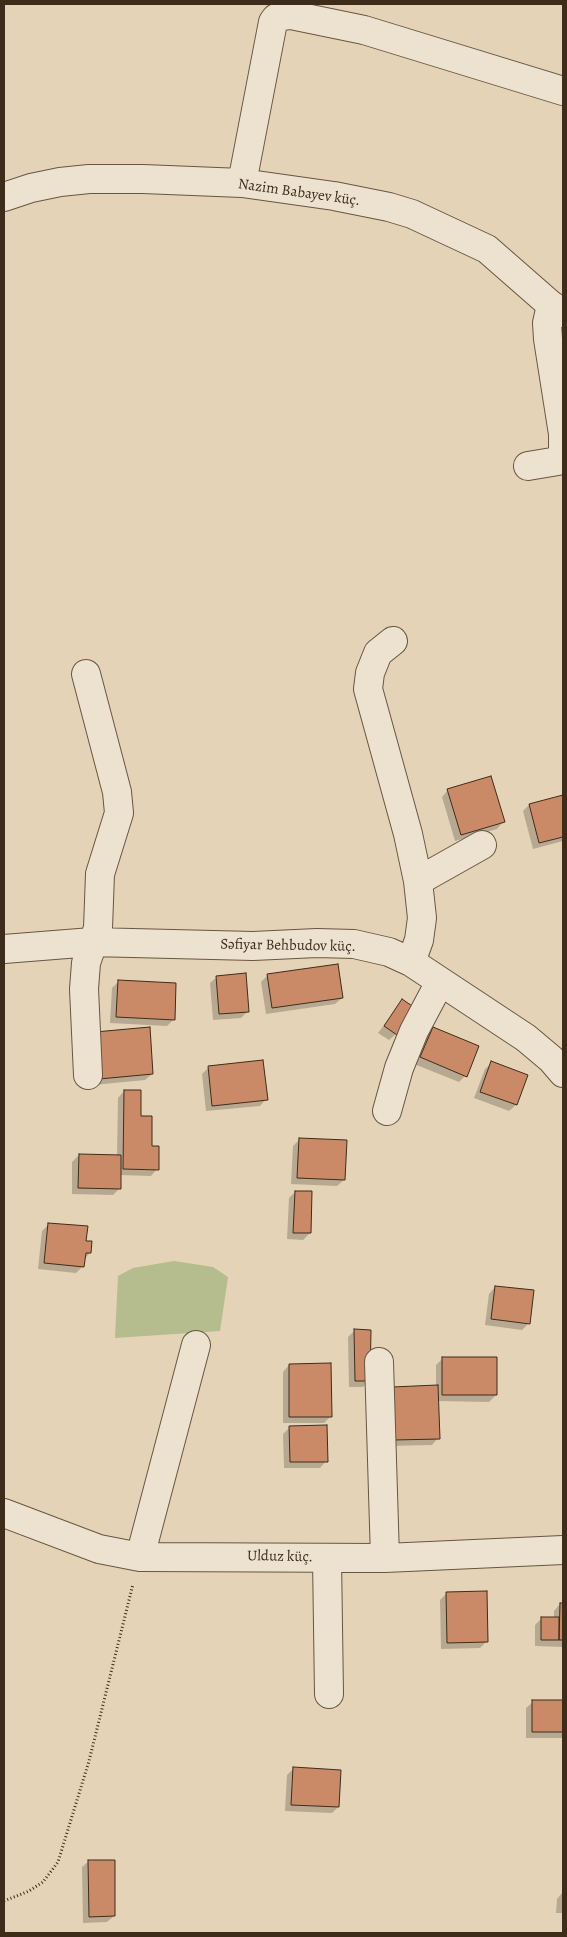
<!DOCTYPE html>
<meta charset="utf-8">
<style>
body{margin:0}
#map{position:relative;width:567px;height:1937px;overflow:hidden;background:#e4d3b6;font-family:Alegreya,serif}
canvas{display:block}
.frame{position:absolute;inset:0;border:5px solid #3d2c1a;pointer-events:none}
</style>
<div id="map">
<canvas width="567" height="1937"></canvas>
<div class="frame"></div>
</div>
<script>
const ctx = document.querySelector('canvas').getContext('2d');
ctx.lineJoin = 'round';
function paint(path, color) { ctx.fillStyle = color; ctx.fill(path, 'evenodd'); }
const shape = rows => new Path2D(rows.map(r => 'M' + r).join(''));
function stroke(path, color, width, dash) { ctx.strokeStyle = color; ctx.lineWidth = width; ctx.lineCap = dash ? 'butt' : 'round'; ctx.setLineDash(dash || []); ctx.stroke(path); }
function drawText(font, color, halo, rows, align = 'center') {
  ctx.font = font + ' Alegreya,serif'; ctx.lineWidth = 4.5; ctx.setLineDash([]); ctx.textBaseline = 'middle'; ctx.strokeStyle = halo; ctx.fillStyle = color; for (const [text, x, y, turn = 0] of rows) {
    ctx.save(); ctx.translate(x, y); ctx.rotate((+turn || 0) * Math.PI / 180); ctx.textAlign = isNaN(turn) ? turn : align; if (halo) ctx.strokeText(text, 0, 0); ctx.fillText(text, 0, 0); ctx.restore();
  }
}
paint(shape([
 [174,1261,213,1267,228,1277,220,1331,115,1338,118,1276,133,1268]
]), '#b5bc8d');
paint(shape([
 [448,790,503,822,497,829,455,841,442,797],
 [563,796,563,841,533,849,523,811,529,805],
 [268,975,342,998,335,1004,266,1014,261,982],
 [217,977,248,1011,241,1018,213,1020,210,983],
 [118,982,174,1019,167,1026,110,1023,112,988],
 [402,1001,396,1034,389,1040,378,1033],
 [433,1028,465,1076,459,1082,414,1064,427,1035],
 [89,1039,152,1074,145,1080,93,1085],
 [492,1063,527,1076,516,1105,509,1111,474,1098,485,1069],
 [209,1067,266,1099,260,1106,206,1111,202,1074],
 [124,1091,140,1117,157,1169,151,1176,120,1175,120,1188,113,1195,72,1194,72,1162,79,1155,117,1156,118,1098],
 [300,1139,344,1180,337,1186,291,1184,293,1146],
 [295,1192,310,1233,303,1240,287,1239,289,1198],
 [49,1224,85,1242,90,1253,84,1259,83,1266,76,1273,38,1269,42,1231],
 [495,1287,529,1323,522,1330,485,1325,489,1294],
 [355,1330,369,1380,363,1387,349,1387,348,1337],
 [443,1358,496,1395,489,1402,437,1401,438,1438,432,1445,387,1446,436,1387,436,1365],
 [289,1365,331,1416,324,1423,283,1423,283,1372],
 [290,1427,326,1461,320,1468,284,1468,283,1434],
 [447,1593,487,1641,480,1648,441,1649,440,1600],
 [560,1604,563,1604,563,1647,535,1646,535,1625,542,1618,554,1618,554,1611],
 [533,1702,563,1702,563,1738,526,1738,526,1708],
 [293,1769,338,1807,332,1813,285,1811,287,1775],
 [89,1861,114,1916,107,1922,83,1923,82,1867],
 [563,1892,563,1913,556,1913,557,1899]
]), '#0003');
const building = shape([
 [491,776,505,822,461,835,447,789,491,776],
 [563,795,563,837,539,843,529,804,563,795],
 [338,964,343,998,272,1008,267,974,338,964],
 [246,973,249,1012,219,1014,216,976,246,973],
 [118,980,176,983,175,1020,116,1017,118,980],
 [402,999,415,1008,397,1035,384,1026,402,999],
 [150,1027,153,1074,99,1079,95,1032,150,1027],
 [433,1027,479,1046,467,1077,420,1057,433,1027],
 [263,1060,268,1100,212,1106,208,1066,263,1060],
 [491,1061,528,1075,517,1105,480,1092,491,1061],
 [124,1090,141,1090,141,1116,152,1116,152,1146,159,1146,159,1170,123,1169,124,1090],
 [299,1138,347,1140,345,1180,297,1178,299,1138],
 [79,1154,121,1155,121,1189,78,1188,79,1154],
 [295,1191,312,1191,311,1233,293,1233,295,1191],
 [48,1223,88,1226,86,1241,92,1241,91,1253,86,1253,84,1267,44,1263,48,1223],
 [495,1286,534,1290,530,1324,491,1319,495,1286],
 [354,1329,371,1330,370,1381,355,1381,354,1329],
 [442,1357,497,1357,497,1395,442,1395,442,1357],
 [331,1363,332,1417,289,1417,289,1364,331,1363],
 [438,1385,440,1439,394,1440,392,1387,438,1385],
 [327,1425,328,1462,290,1462,289,1426,327,1425],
 [487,1591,488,1642,447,1643,446,1592,487,1591],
 [560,1603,563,1603,563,1640,559,1640,560,1603],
 [541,1617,559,1617,559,1640,541,1640,541,1617],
 [532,1700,563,1700,563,1732,532,1732,532,1700],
 [293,1767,341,1770,339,1807,291,1805,293,1767],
 [88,1860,115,1860,115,1916,89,1917,88,1860]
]);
paint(building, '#ca8a68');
stroke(building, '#3d2c1a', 1);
const street = shape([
 [242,183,273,22,276,18,281,16,291,15,364,30,563,91],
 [4,197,31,188,60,182,89,179,143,179,242,183,334,196,389,207,412,214,487,249,551,305,563,313],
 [528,466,558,461,563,452,563,434,548,339,547,323,551,305],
 [393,641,378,653,370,673,368,689,408,834,418,881,422,918,419,940,411,962],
 [86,674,117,792,119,813,100,874,98,928,86,963,84,989,88,1075],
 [418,881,482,845],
 [4,949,92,942,253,946,317,943,354,944,389,952,411,962,526,1038,551,1059,563,1073],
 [387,1111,399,1068,414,1031,440,982],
 [379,1362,385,1558],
 [4,1513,99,1549,140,1557,385,1558,563,1550],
 [140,1557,196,1345],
 [327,1558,329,1694]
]);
stroke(street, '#675641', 30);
stroke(shape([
 [4,1901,29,1891,43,1882,58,1862,89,1761,133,1584]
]), '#3d2c1a', 3, [1, 2.5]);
stroke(street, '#ede2d0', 28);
drawText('15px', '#3d2c1a', '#ede2d0', [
 ["Nazim Babayev küç.",299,193,8],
 ["Səfiyar Behbudov küç.",288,946,1],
 ["Ulduz küç.",280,1557,1]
]);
</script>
